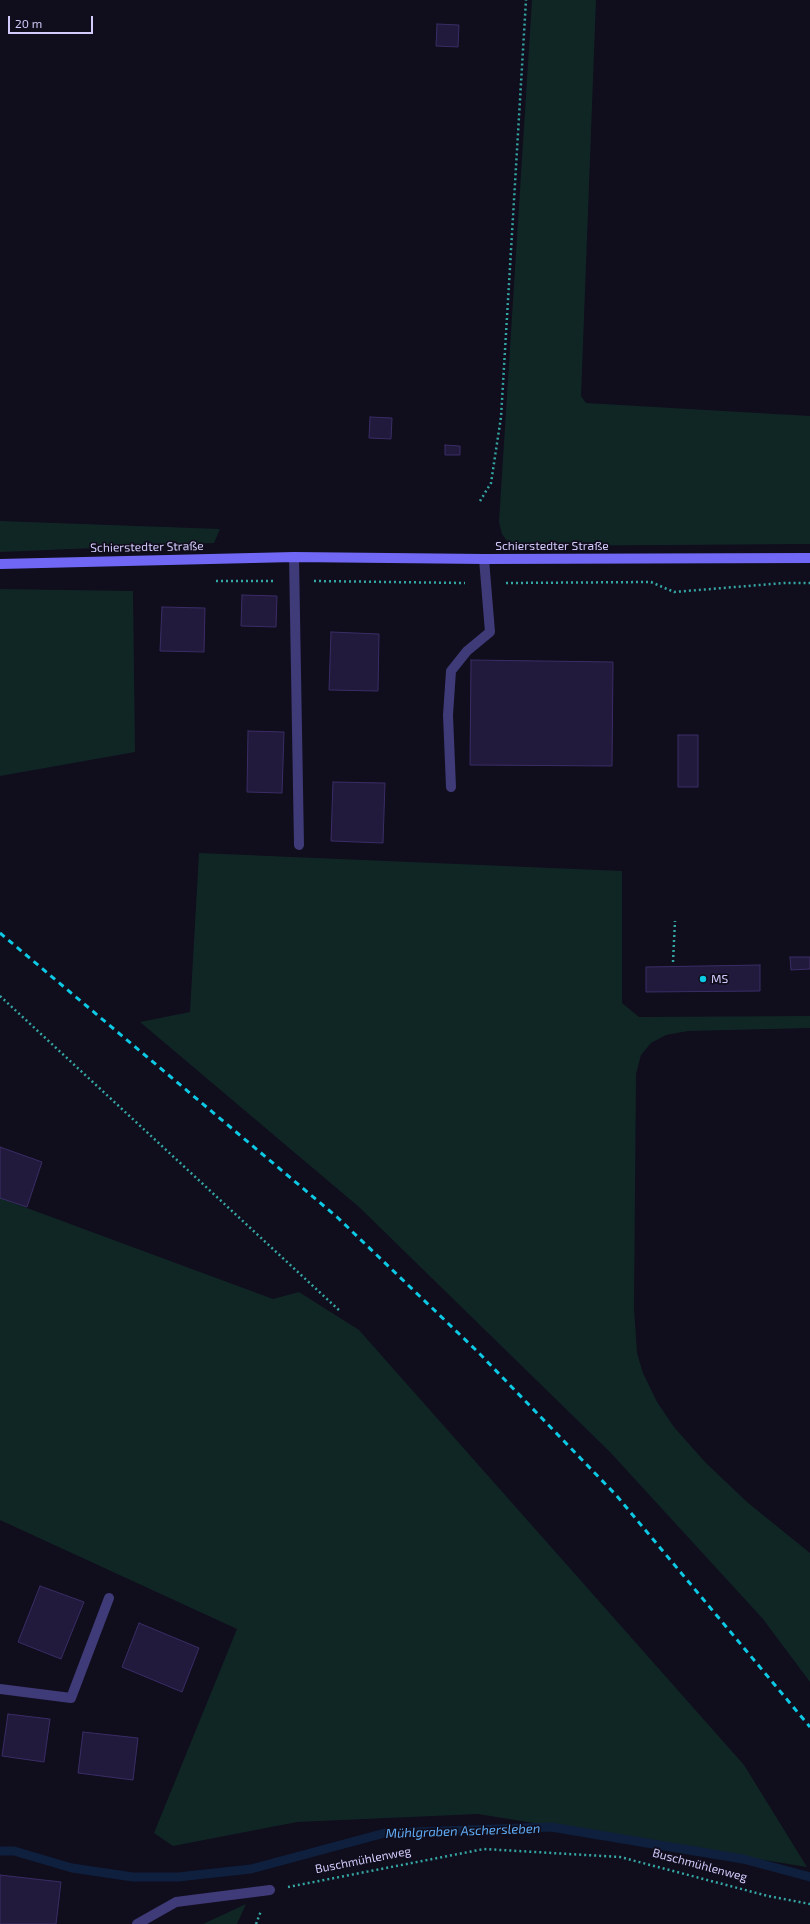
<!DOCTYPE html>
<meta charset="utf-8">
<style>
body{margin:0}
#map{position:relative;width:810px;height:1924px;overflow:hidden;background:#100d1c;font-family:"Exo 2",sans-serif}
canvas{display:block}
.scale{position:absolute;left:8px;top:16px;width:85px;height:18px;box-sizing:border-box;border:2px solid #d2cbfc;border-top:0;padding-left:5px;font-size:12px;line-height:14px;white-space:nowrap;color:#d2cbfc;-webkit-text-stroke:3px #100d1c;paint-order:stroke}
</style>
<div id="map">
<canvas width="810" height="1924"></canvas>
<div class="scale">20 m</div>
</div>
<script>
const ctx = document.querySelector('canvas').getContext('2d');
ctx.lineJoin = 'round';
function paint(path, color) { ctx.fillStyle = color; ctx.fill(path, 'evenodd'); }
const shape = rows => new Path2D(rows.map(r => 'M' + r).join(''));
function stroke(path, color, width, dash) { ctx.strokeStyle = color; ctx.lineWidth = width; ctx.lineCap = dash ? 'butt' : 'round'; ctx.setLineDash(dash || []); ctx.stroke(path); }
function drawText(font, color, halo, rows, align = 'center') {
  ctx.font = font + ' "Exo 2",sans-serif'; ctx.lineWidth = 3.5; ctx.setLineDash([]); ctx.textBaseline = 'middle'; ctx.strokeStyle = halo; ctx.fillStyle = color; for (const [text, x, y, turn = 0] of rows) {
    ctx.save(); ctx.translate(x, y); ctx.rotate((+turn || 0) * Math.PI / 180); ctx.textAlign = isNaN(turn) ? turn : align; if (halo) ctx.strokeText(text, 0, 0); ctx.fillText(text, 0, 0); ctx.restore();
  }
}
paint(shape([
 [532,0,596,0,581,396,586,403,810,416,810,544,520,546,507,541,502,534,499,522],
 [0,521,220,529,214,543,0,552],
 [0,589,133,591,135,752,0,776],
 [199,853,622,871,622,1003,639,1017,810,1016,810,1028,688,1031,666,1035,651,1043,641,1055,636,1074,634,1308,637,1353,643,1373,657,1402,674,1427,705,1462,747,1502,810,1553,810,1682,763,1619,610,1452,359,1207,140,1022,190,1012],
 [0,1198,273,1299,299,1292,359,1330,744,1765,807,1867,478,1814,297,1822,173,1846,154,1833,237,1629,0,1520],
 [246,1904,237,1924,203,1924]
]), '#102625');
stroke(shape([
 [0,1851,14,1851,72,1868,133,1877,178,1877,251,1869,385,1833,551,1827,743,1859,810,1877]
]), '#0e203e', 9);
const building = shape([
 [437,24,459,25,458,47,436,46,437,24],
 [370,417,392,418,391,439,369,438,370,417],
 [445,445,460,446,460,455,445,455,445,445],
 [242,595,277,596,276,627,241,626,242,595],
 [162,607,205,608,204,652,160,651,162,607],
 [331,632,379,634,378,691,329,690,331,632],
 [471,660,613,662,612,766,470,765,471,660],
 [248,731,284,732,282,793,247,792,248,731],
 [678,735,698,735,698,787,678,787,678,735],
 [333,782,385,783,383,843,331,841,333,782],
 [790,957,810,957,810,969,791,970,790,957],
 [760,965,760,991,646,992,646,967,760,965],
 [0,1147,42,1162,27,1207,0,1198,0,1147],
 [40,1586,84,1602,61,1659,18,1642,40,1586],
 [139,1623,199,1648,182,1692,122,1667,139,1623],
 [8,1714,50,1719,44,1762,2,1756,8,1714],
 [83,1732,138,1738,133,1780,78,1773,83,1732],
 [0,1875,61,1882,56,1924,0,1924,0,1875]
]);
paint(building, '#221a3c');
stroke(building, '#3a2d66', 1);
stroke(shape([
 [480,501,491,483,501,417,526,0],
 [216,581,275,581],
 [314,581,465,583],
 [506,583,651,582,674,592,784,583,810,583],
 [673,962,675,921],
 [0,996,341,1312],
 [288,1887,484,1849,620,1857,768,1896,810,1904],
 [256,1924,261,1911]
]), '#34a6a3', 2.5, [2, 3]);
stroke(shape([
 [451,787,448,715,451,671,467,651,490,632,484,559]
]), '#3f3a78', 10);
stroke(shape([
 [294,557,299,845],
 [0,1689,71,1698,109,1598],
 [137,1924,176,1902,270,1890]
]), '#3f3a78', 10);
stroke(shape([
 [0,564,294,557,484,559,810,558]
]), '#7068f5', 10);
stroke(shape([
 [0,933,337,1217,477,1351,616,1495,810,1727]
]), '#0ec9e4', 3, [6, 5]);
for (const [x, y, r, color] of [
 [703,979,4,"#0ec9e4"]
]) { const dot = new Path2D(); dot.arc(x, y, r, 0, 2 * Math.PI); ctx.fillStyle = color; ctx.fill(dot); stroke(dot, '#100d1c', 1.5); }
drawText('12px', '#d2cbfc', '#100d1c', [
 ["Schierstedter Straße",552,546],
 ["Schierstedter Straße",147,547,-1],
 ["Buschmühlenweg",363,1860,-11],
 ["Buschmühlenweg",700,1865,15]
]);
drawText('12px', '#d2cbfc', '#100d1c', [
 ["MS",711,979]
], 'left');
drawText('italic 13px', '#60acf5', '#100d1c', [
 ["Mühlgraben Aschersleben",463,1831,-2]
]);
</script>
